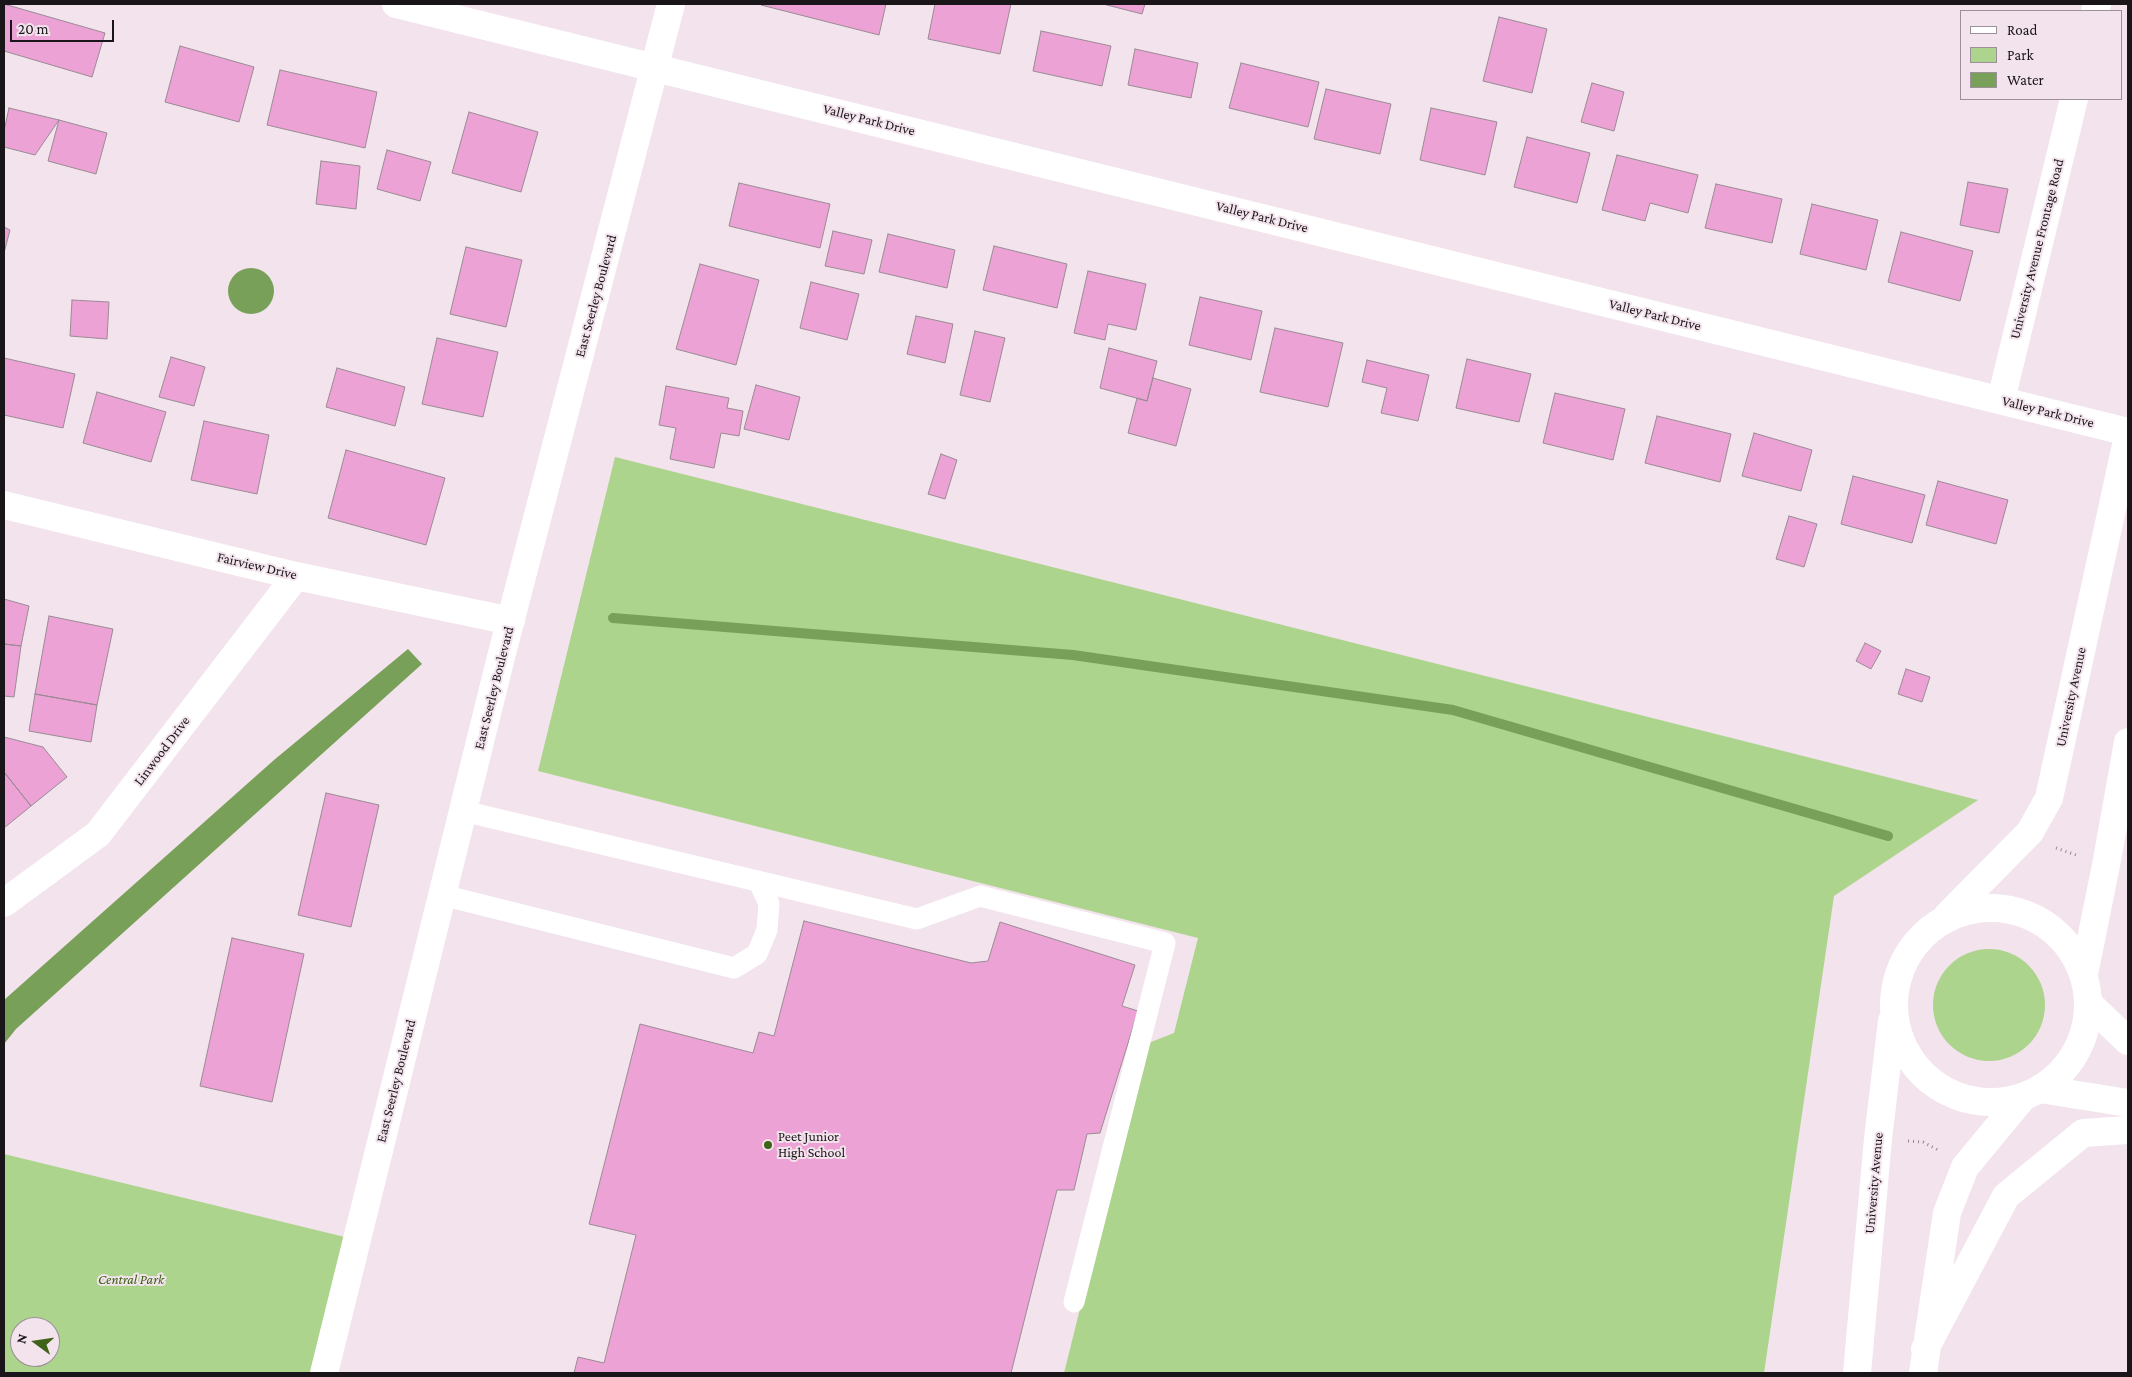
<!DOCTYPE html>
<style>
body{margin:0}
#map{position:relative;width:2132px;height:1377px;overflow:hidden;background:#f2e3ec;font-family:"Crimson Pro",serif}
canvas{display:block}
.frame{position:absolute;inset:0;border:5px solid #1a1519;pointer-events:none}
.legend{position:absolute;left:1960px;top:10px;width:162px;height:90px;box-sizing:border-box;background:#f2e3ec;border:1px solid #9c9198;margin:0;padding:6px 9px;list-style:none;font-size:15px;color:#1a1519}
.legend li{display:flex;align-items:center;gap:10px;height:25px}
.legend b{width:25px;border:1px solid #9c9198}
.north{position:absolute;left:10px;top:1317px;width:50px;height:50px;box-sizing:border-box;background:#f2e3ec;border:1px solid #9c9198;border-radius:50%;rotate:284deg;font-size:14px;font-weight:700;line-height:20px;text-align:center;color:#1a1519}
.north::after{content:'';display:block;margin:auto;width:18px;height:22px;background:#40631a;clip-path:polygon(50% 0,100% 100%,50% 72%,0 100%)}
.scale{position:absolute;left:10px;top:20px;width:104px;height:22px;box-sizing:border-box;border:2px solid #1a1519;border-top:0;padding-left:6px;font-size:15px;line-height:18px;white-space:nowrap;color:#1a1519;-webkit-text-stroke:4px #f2e3ec;paint-order:stroke}
</style>
<div id="map">
<canvas width="2132" height="1377"></canvas>
<div class="frame"></div>
<ul class="legend">
<li><b style="height:6px;background:#fff"></b>Road</li>
<li><b style="height:14px;background:#acd48c"></b>Park</li>
<li><b style="height:14px;background:#79a058"></b>Water</li>
</ul>
<div class="north">N</div>
<div class="scale">20 m</div>
</div>
<script>
const ctx = document.querySelector('canvas').getContext('2d');
ctx.lineJoin = 'round';
function paint(path, color) { ctx.fillStyle = color; ctx.fill(path, 'evenodd'); }
const shape = rows => new Path2D(rows.map(r => 'M' + r).join(''));
function stroke(path, color, width, dash) { ctx.strokeStyle = color; ctx.lineWidth = width; ctx.lineCap = dash ? 'butt' : 'round'; ctx.setLineDash(dash || []); ctx.stroke(path); }
function drawText(font, color, halo, rows, align = 'center') {
  ctx.font = font + ' "Crimson Pro",serif'; ctx.lineWidth = 4; ctx.setLineDash([]); ctx.textBaseline = 'middle'; ctx.strokeStyle = halo; ctx.fillStyle = color; for (const [text, x, y, turn = 0] of rows) {
    ctx.save(); ctx.translate(x, y); ctx.rotate((+turn || 0) * Math.PI / 180); ctx.textAlign = isNaN(turn) ? turn : align; if (halo) ctx.strokeText(text, 0, 0); ctx.fillText(text, 0, 0); ctx.restore();
  }
}
paint(shape([
 [615,457,1978,800,1834,896,1764,1373,1064,1373,1146,1044,1174,1033,1198,938,538,771],
 '1933 1005a56 56 0 1 1 112 0a56 56 0 1 1-112 0Z',
 [4,1154,357,1240,324,1373,4,1373],
 [20,1327,50,1327,50,1357,20,1357]
]), '#acd48c');
paint(shape([
 '228 291a23 23 0 1 1 46 0a23 23 0 1 1-46 0Z',
 [408,649,422,664,16,1029,4,1044,4,1000,274,760]
]), '#79a058');
stroke(shape([
 [613,618,1073,655,1453,710,1888,836]
]), '#79a058', 10);
const building = shape([
 [4,4,105,33,92,77,4,51,4,4],
 [761,4,886,4,879,35,761,5,761,4],
 [935,4,1011,4,1000,54,928,39,935,4],
 [1103,4,1145,4,1142,14,1103,4],
 [1499,17,1547,29,1532,93,1483,81,1499,17],
 [1041,31,1111,46,1102,86,1033,71,1041,31],
 [180,46,254,67,239,122,165,102,180,46],
 [1135,49,1198,63,1191,98,1128,85,1135,49],
 [1241,63,1319,82,1308,127,1229,108,1241,63],
 [280,70,377,92,365,148,267,125,280,70],
 [1592,83,1624,92,1614,131,1581,122,1592,83],
 [1326,89,1391,104,1380,154,1314,139,1326,89],
 [9,108,59,120,35,155,4,147,4,131,9,108],
 [1431,108,1497,122,1485,175,1420,160,1431,108],
 [469,112,538,132,521,192,452,173,469,112],
 [59,120,107,133,96,174,48,161,59,120],
 [1527,137,1590,153,1577,203,1514,187,1527,137],
 [387,150,431,162,420,201,377,189,387,150],
 [1617,155,1698,175,1688,213,1650,203,1645,221,1602,210,1617,155],
 [321,161,360,166,356,209,316,204,321,161],
 [1968,182,2008,189,1999,233,1960,225,1968,182],
 [739,183,830,204,820,248,729,226,739,183],
 [1716,184,1782,199,1772,243,1705,228,1716,184],
 [1812,204,1878,220,1866,270,1800,254,1812,204],
 [4,227,10,230,4,253,4,227],
 [833,231,872,240,864,274,825,266,833,231],
 [1901,232,1973,251,1960,301,1888,282,1901,232],
 [888,234,955,250,947,288,879,272,888,234],
 [994,246,1067,264,1057,308,983,290,994,246],
 [466,247,522,260,506,327,450,314,466,247],
 [700,264,759,280,736,365,676,349,700,264],
 [1088,271,1146,284,1136,330,1108,324,1105,340,1074,333,1088,271],
 [811,282,859,294,847,340,800,328,811,282],
 [1200,297,1262,311,1251,360,1189,345,1200,297],
 [72,300,109,302,107,339,70,336,72,300],
 [916,316,953,324,945,363,907,354,916,316],
 [1275,328,1343,343,1328,407,1260,392,1275,328],
 [975,331,1005,338,990,402,960,395,975,331],
 [437,338,498,352,483,417,422,404,437,338],
 [1109,348,1157,361,1147,401,1100,388,1109,348],
 [171,357,205,367,194,406,159,397,171,357],
 [4,358,75,374,63,428,4,415,4,358],
 [1467,359,1531,374,1519,422,1456,408,1467,359],
 [1367,360,1429,375,1418,421,1381,413,1387,388,1362,382,1367,360],
 [337,368,405,387,395,426,326,407,337,368],
 [1153,378,1191,389,1176,446,1128,433,1137,398,1147,401,1153,378],
 [756,385,800,397,789,440,744,429,756,385],
 [666,386,729,398,727,408,743,411,739,436,721,433,714,468,670,459,676,428,659,425,666,386],
 [97,392,166,412,151,462,83,443,97,392],
 [1555,393,1625,409,1613,460,1543,443,1555,393],
 [1657,416,1731,434,1720,482,1645,463,1657,416],
 [204,421,269,435,257,494,191,480,204,421],
 [1754,433,1812,450,1801,491,1742,476,1754,433],
 [346,450,445,478,426,545,328,518,346,450],
 [941,454,957,460,945,499,928,494,941,454],
 [1853,476,1925,495,1912,543,1841,524,1853,476],
 [1938,481,2008,500,1996,544,1926,525,1938,481],
 [1789,516,1817,524,1804,567,1776,559,1789,516],
 [4,599,29,606,21,646,4,644,4,599],
 [49,616,113,629,97,705,35,694,49,616],
 [1865,643,1881,651,1871,669,1856,661,1865,643],
 [4,644,21,646,14,697,4,696,4,644],
 [1906,669,1930,677,1922,702,1898,694,1906,669],
 [35,694,97,705,91,742,29,731,35,694],
 [4,737,43,747,67,777,31,806,4,772,4,737],
 [4,772,31,806,4,828,4,772],
 [326,793,379,805,351,927,298,915,326,793],
 [804,921,971,963,988,961,1000,922,1135,965,1122,1006,1138,1011,1100,1133,1087,1134,1074,1190,1057,1190,1011,1373,574,1373,578,1357,604,1363,636,1235,589,1224,640,1024,753,1053,759,1032,774,1036,804,921],
 [232,938,304,954,272,1102,200,1086,232,938]
]);
paint(building, '#eca2d4');
stroke(building, '#998b94', 1);
stroke(shape([
 [2056,848,2076,855],
 [1908,1141,1923,1142,1938,1150]
]), '#948990', 3, [1, 4]);
stroke(shape([
 [463,811,917,919,980,896,1165,943,1074,1302],
 [442,895,734,968,757,954,767,930,769,904,759,882]
]), '#fff', 21);
stroke(shape([
 [396,4,2128,432],
 [2095,11,2097,4],
 [2001,400,2074,99],
 [4,505,296,576,511,621],
 [4,903,98,834,296,576],
 [2089,1004,2128,1041],
 [2040,1089,2128,1103],
 [324,1373,500,661,671,4]
]), '#fff', 28);
stroke(shape([
 '1894 1005a97 97 0 1 1 194 0a97 97 0 1 1-194 0Z',
 [1947,916,2030,832,2049,798,2128,436],
 [2084,974,2107,860,2128,742],
 [1925,1349,2006,1196,2083,1133,2128,1130],
 [1857,1373,1878,1139,1892,1021],
 [1923,1373,1947,1213,1965,1167,2023,1097]
]), '#fff', 28);
for (const [x, y, r, color] of [
 [768,1145,5,"#40631a"]
]) { const dot = new Path2D(); dot.arc(x, y, r, 0, 2 * Math.PI); ctx.fillStyle = color; ctx.fill(dot); stroke(dot, '#f2e3ec', 2); }
drawText('14px', '#1a1519', '#f2e3ec', [
 ["Valley Park Drive",869,120,14],
 ["Valley Park Drive",1262,217,14],
 ["University Avenue Frontage Road",2037,249,-76],
 ["East Seerley Boulevard",596,296,-75],
 ["Valley Park Drive",1655,315,14],
 ["Valley Park Drive",2048,412,14],
 ["Fairview Drive",257,566,13],
 ["East Seerley Boulevard",494,688,-76],
 ["University Avenue",2071,697,-78],
 ["Linwood Drive",162,751,-53],
 ["East Seerley Boulevard",396,1081,-76],
 ["University Avenue",1874,1183,-85]
]);
drawText('14px', '#1a1519', '#f2e3ec', [
 ["Peet Junior",778,1137],
 ["High School",778,1153]
], 'left');
drawText('italic 14px', '#3a5d10', '#f2e3ec', [
 ["Central Park",131,1280]
]);
</script>
